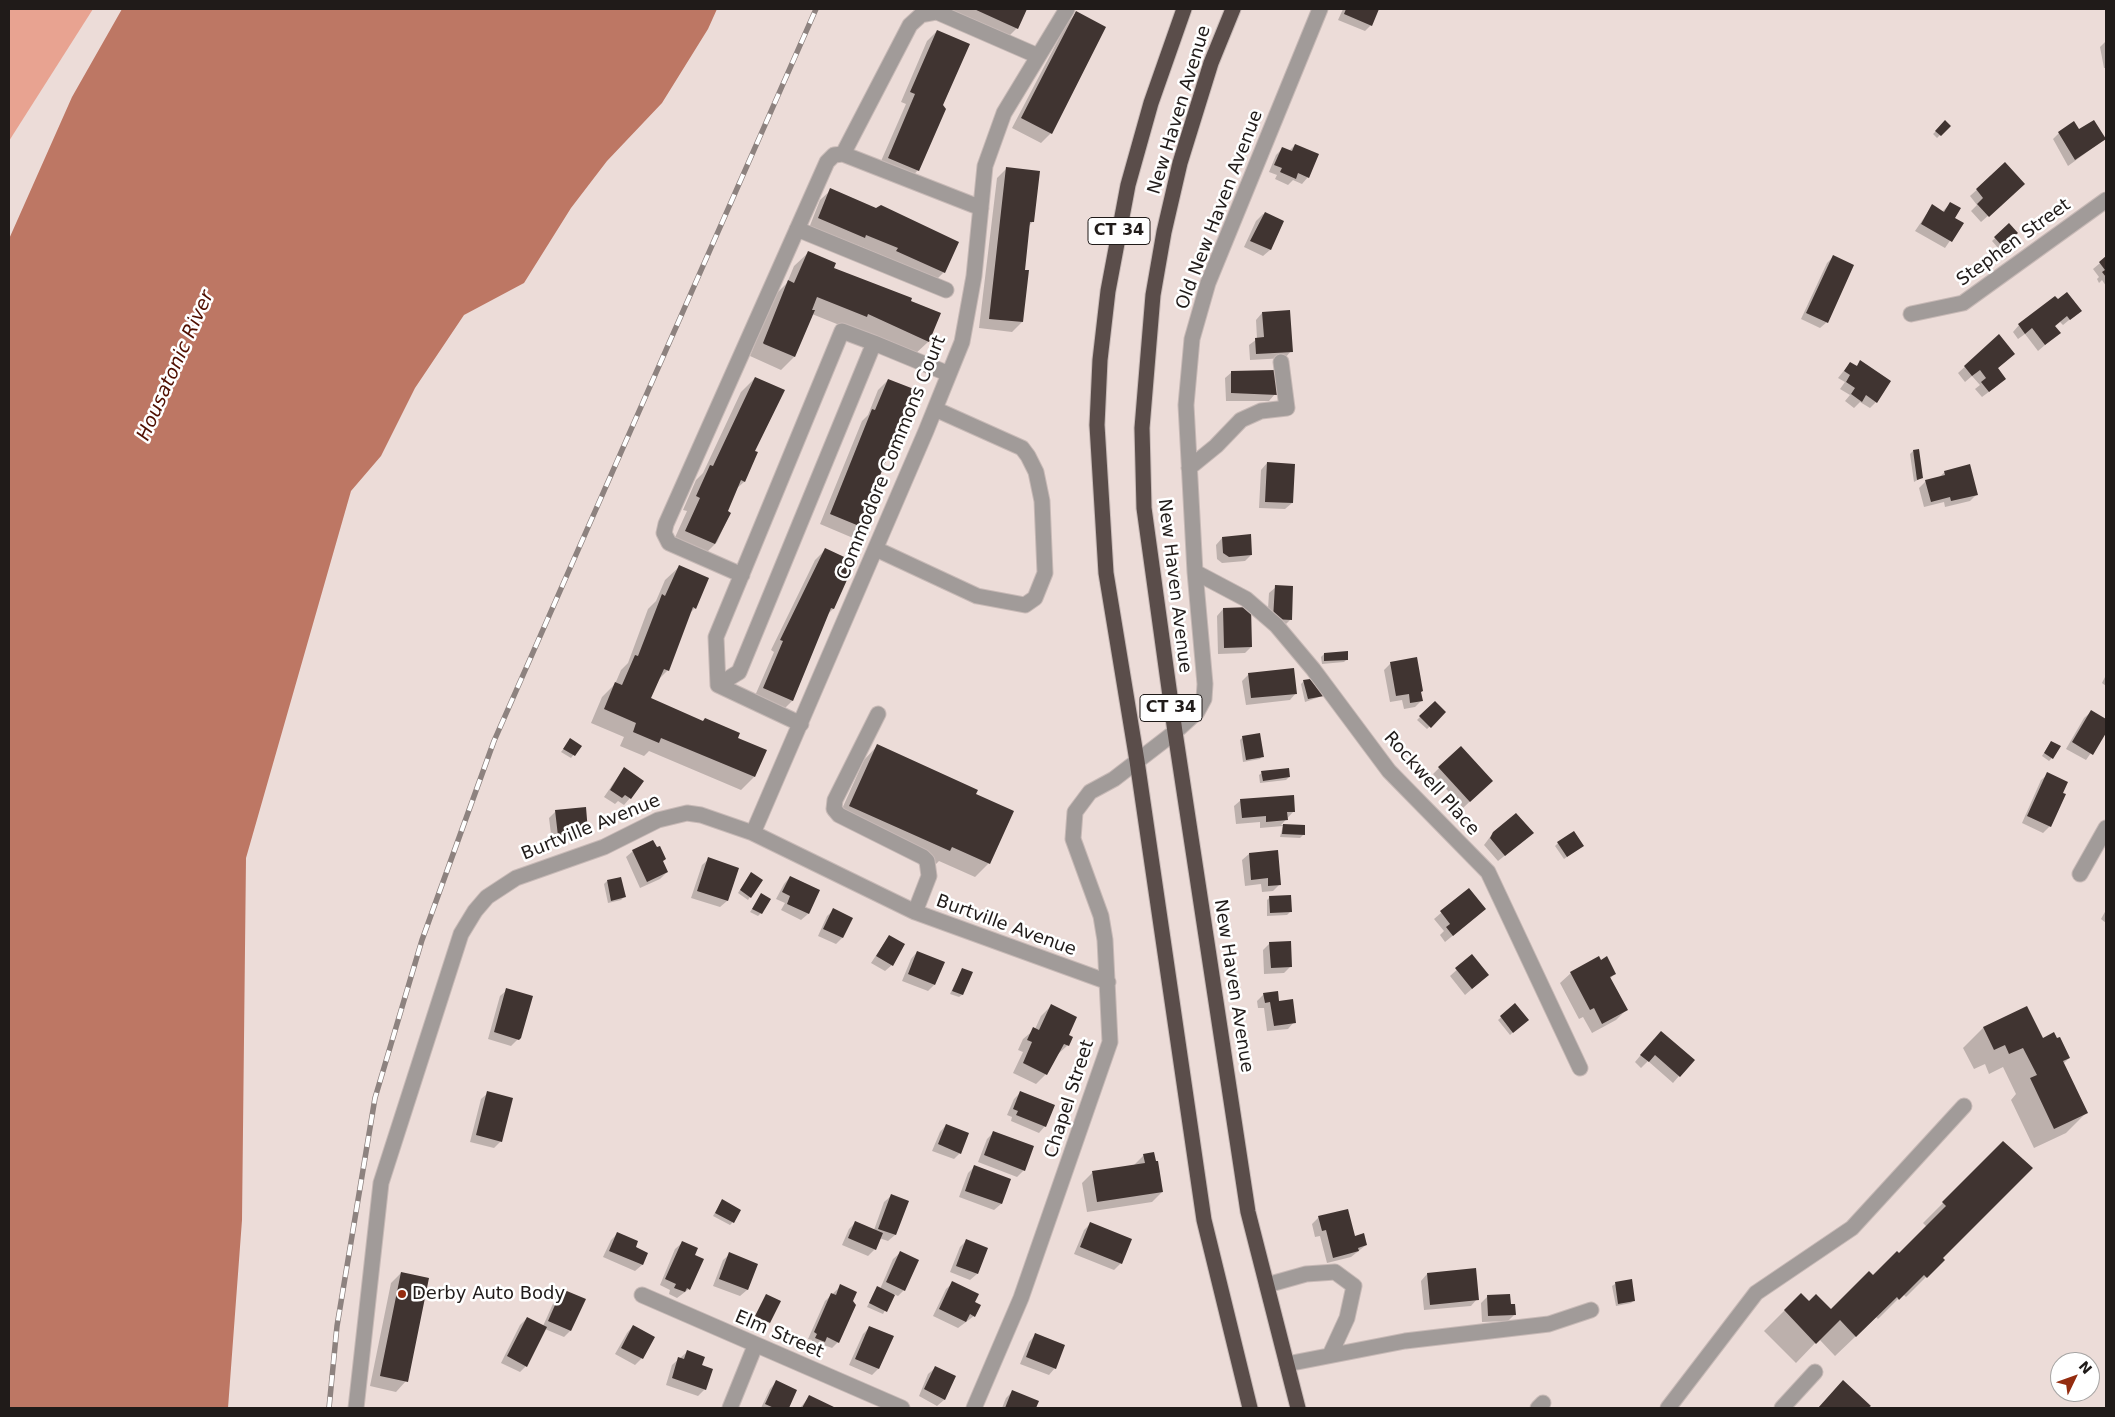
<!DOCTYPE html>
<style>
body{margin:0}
#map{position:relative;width:2115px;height:1417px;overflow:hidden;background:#ecdcd8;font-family:"DejaVu Sans",sans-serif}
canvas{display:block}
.frame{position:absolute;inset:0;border:10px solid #201b19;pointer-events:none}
.north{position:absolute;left:2050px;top:1352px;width:50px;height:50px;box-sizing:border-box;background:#fff;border:1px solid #a6a4a3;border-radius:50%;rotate:48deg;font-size:14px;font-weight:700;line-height:20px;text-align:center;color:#201b19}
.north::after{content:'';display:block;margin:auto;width:18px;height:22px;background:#942c0f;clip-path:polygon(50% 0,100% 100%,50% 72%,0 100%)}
</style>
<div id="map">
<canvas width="2115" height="1417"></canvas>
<div class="frame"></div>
<div class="north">N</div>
</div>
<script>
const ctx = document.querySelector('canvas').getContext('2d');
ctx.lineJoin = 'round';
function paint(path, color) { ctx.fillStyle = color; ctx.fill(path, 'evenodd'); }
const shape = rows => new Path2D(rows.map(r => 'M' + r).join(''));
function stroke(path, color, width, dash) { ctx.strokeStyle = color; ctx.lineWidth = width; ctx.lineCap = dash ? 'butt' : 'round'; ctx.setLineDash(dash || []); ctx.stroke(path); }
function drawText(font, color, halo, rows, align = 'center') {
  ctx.font = font + ' "DejaVu Sans",sans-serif'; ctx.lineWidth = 5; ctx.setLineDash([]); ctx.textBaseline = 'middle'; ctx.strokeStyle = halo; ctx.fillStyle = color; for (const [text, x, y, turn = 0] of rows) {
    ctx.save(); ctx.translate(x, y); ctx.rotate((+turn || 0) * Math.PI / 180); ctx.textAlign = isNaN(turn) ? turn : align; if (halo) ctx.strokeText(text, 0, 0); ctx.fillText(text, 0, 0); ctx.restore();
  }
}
paint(shape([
 [9,9,93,9,9,141]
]), '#e8a391');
paint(shape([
 [122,9,717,9,708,29,662,103,607,161,571,208,524,283,464,315,415,388,381,456,351,491,246,858,242,1220,228,1408,9,1408,9,239,72,97]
]), '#bd7764');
paint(shape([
 [942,9,1026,9,1017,28,1007,38],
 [1343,9,1378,9,1371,25,1365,31,1338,20],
 [1077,13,1051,133,1041,143,1012,128,1067,23],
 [937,31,942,105,918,170,908,181,878,168,906,104,901,102,927,41],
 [2106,41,2106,68,2104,68,2100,47],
 [1945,122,1949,126,1937,138,1933,134],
 [2079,131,2105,139,2068,166,2053,139,2059,133],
 [1295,145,1308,177,1302,184,1293,180,1288,185,1275,179,1277,175,1269,172,1276,155,1282,149,1289,151],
 [2005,164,2016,191,1981,222,1971,211,1977,205,1970,196],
 [1007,168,1033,221,1029,226,1023,271,1027,271,1022,322,1012,332,979,328,997,178],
 [831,190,944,272,934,282,888,258,857,245,854,247,809,228,820,200],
 [1950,204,1954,219,1962,223,1945,248,1915,231,1932,206,1942,212],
 [1263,214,1283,222,1270,250,1263,256,1244,247,1256,221],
 [2009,225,2017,233,1999,249,1992,241],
 [808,253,832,269,940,314,928,342,914,355,812,314,794,357,781,370,750,356,775,295,787,283,794,266],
 [1834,256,1827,322,1820,328,1801,319,1827,263],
 [2106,258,2106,286,2102,280,2099,283,2097,279,2099,277,2093,269],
 [2080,311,2063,325,2060,322,2054,327,2059,333,2038,351,2025,334,2018,339,2013,332,2019,325],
 [1262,313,1291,351,1285,358,1250,360,1249,345,1257,339,1256,320],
 [1999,336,2013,354,1997,369,1998,385,1982,397,1975,389,1980,385,1972,376,1965,382,1958,373],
 [1860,362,1876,402,1870,408,1860,402,1854,408,1845,401,1850,395,1840,389,1845,382,1838,378,1850,363,1856,367],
 [1232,372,1275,394,1269,401,1226,401,1225,378],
 [755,378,754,451,757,453,744,482,736,489,726,512,730,513,717,542,703,556,672,544,687,511,683,510,696,480,703,473,741,392],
 [888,380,905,422,898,430,876,484,863,527,853,538,820,524,862,421,868,415,878,390],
 [1913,451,1921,478,1914,482,1910,454],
 [1267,463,1292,503,1285,509,1259,508,1261,470],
 [1945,472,1976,495,1970,501,1945,507,1944,502,1924,507,1919,488,1926,481,1938,478],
 [1222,538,1251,555,1245,561,1222,563,1217,559,1216,545],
 [825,550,853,563,833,609,827,615,792,701,782,711,754,698,774,652,771,650,815,560],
 [679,567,695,608,689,614,668,670,658,680,650,699,736,739,754,777,741,790,649,751,644,756,620,746,624,737,591,723,602,697,615,684,621,670,628,663,648,609,656,601,665,580],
 [1276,587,1290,620,1284,626,1267,625,1269,593],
 [1223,609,1251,647,1245,653,1218,654,1217,616],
 [1324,654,1347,659,1344,662,1322,664,1321,657],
 [1416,659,1421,701,1415,707,1404,709,1402,700,1390,702,1384,670,1390,664],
 [1249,674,1296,693,1290,700,1246,705,1242,681],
 [2106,675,2106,686,2102,683],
 [1304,681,1322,696,1305,702,1301,684],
 [1435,702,1445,712,1427,729,1417,720],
 [2091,712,2106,721,2106,731,2086,760,2066,749,2084,718],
 [1243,737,1262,756,1260,759,1243,762,1240,740],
 [568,743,580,747,571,758,561,752],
 [2049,745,2052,758,2049,761,2042,756],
 [877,746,989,863,975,877,939,861,936,864,837,820,864,760],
 [624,768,630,798,624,805,618,801,615,804,604,797],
 [1439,768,1485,787,1463,808,1433,774],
 [1262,773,1289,777,1286,780,1260,783,1259,775],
 [2048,774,2062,793,2050,826,2043,833,2022,823,2041,780],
 [1241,800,1294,811,1281,825,1304,826,1303,835,1300,838,1280,837,1283,826,1260,828,1260,822,1236,824,1234,806],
 [556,811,587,832,580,838,552,842,549,818],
 [1493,833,1526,839,1498,861,1484,845],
 [1558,843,1582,846,1564,859,1555,846],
 [633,851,662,861,667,872,660,879,640,888,626,857],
 [1249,854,1280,884,1273,891,1262,892,1261,884,1245,886,1242,860],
 [709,859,737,868,727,901,720,907,691,898,702,865],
 [748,877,750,897,748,900,738,893],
 [790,877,808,914,801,920,781,910,785,903,776,899,784,884],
 [607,881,624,897,621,900,608,903,604,884],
 [1469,889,1478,915,1445,942,1440,935,1444,931,1434,919],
 [1270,897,1290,912,1287,915,1267,916,1267,900],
 [759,898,761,913,758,916,750,912],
 [834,910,851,918,842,938,836,944,818,936,827,916],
 [2106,910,2106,923,2101,919],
 [889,936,892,965,885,971,871,963],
 [1270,943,1291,966,1284,973,1264,974,1263,950],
 [917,952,934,985,928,991,902,981,911,959],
 [1472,956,1481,981,1465,995,1450,976],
 [962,969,962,995,959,997,950,994],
 [1571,973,1615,973,1610,979,1626,1010,1616,1020,1592,1033,1583,1017,1579,1019,1560,983],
 [507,990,520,1037,511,1046,488,1039,500,996],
 [1264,994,1278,1003,1294,1022,1288,1029,1267,1031,1264,1008,1258,1008,1257,1001],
 [1515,1005,1524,1022,1510,1035,1498,1020],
 [1051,1006,1067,1036,1068,1045,1057,1055,1046,1074,1036,1084,1013,1073,1023,1052,1018,1050,1023,1039,1035,1029,1041,1016],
 [2027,1007,2042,1040,2069,1058,2063,1064,2087,1112,2066,1133,2034,1148,2011,1100,2016,1094,2003,1067,1989,1074,1985,1064,1974,1069,1963,1048,1983,1028],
 [1654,1039,1679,1076,1673,1083,1648,1061,1641,1068,1635,1062],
 [488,1093,501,1141,494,1148,470,1142,481,1099],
 [1020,1093,1045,1126,1039,1133,1011,1121,1012,1117,1007,1115,1014,1099],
 [946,1125,960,1153,954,1159,932,1151,940,1132],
 [994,1132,1024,1170,1017,1177,978,1162,987,1139],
 [2003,1143,2032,1168,1941,1258,1943,1260,1906,1297,1903,1294,1878,1319,1876,1317,1835,1356,1819,1339,1796,1363,1764,1331,1801,1294,1809,1303,1831,1311,1899,1255,1927,1227,1923,1223],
 [1144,1155,1162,1192,1152,1202,1087,1212,1082,1183,1092,1173,1134,1165],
 [974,1167,1010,1180,1001,1204,994,1210,959,1197,968,1173],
 [891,1196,907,1202,895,1235,888,1241,879,1238,875,1249,868,1256,842,1245,849,1229,856,1222,874,1230,884,1202],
 [720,1204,733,1222,730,1225,713,1216],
 [1319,1217,1354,1237,1366,1245,1351,1257,1327,1263,1320,1236,1315,1237,1312,1224],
 [1091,1223,1121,1263,1114,1270,1074,1254,1084,1230],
 [617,1234,634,1248,647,1254,642,1265,635,1271,603,1257,611,1240],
 [966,1241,977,1274,970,1280,950,1272,960,1247],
 [682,1243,694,1256,689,1289,677,1298,669,1294,670,1290,660,1285,675,1249],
 [900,1253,904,1290,898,1296,894,1294,883,1314,867,1307,875,1291,878,1288,880,1289,893,1259],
 [730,1254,757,1264,747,1290,740,1296,713,1286,723,1260],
 [401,1273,406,1381,396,1392,370,1386,391,1283],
 [1427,1274,1477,1299,1471,1306,1424,1310,1421,1281],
 [953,1283,974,1303,974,1316,958,1328,933,1316,946,1289],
 [1615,1284,1634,1300,1631,1303,1616,1306,1612,1286],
 [841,1286,838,1342,832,1348,821,1344,817,1348,810,1345,812,1340,808,1339,825,1301],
 [563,1290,584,1299,570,1331,564,1337,545,1329,526,1366,520,1372,501,1363,520,1325,527,1318,543,1326,556,1297],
 [766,1296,779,1302,766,1326,753,1320],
 [1488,1296,1509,1305,1515,1314,1508,1321,1482,1322,1481,1303],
 [633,1326,653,1337,642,1358,635,1365,615,1354,627,1333],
 [870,1327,878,1369,872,1375,849,1365,863,1334],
 [1035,1335,1055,1368,1049,1375,1020,1364,1029,1342],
 [687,1352,701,1366,705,1389,698,1396,666,1385,672,1365],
 [935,1368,954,1376,944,1400,937,1406,919,1396,928,1374],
 [776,1382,795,1390,787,1408,761,1408,770,1389],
 [1012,1392,1038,1402,1035,1408,1002,1408,1006,1398],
 [809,1397,833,1408,800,1408]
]), '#0003');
paint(shape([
 [974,9,1027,9,1018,29],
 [1346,9,1379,9,1372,26,1344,14],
 [1076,11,1106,27,1052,134,1021,118],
 [937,30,970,44,943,105,946,109,919,171,888,158,915,94,910,92],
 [1945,120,1951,126,1941,136,1935,131],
 [2094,120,2106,139,2075,160,2058,132,2074,121,2079,129],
 [1295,144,1319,154,1309,178,1298,173,1296,179,1280,172,1282,168,1274,165,1282,147,1292,151],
 [2005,162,2025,184,1989,217,1977,204,1983,198,1976,189],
 [1006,167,1040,171,1034,222,1030,222,1025,270,1029,270,1023,322,989,319],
 [830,188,876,208,881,205,959,242,945,273,896,251,898,248,866,235,865,238,818,218],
 [1950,202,1961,208,1955,218,1964,223,1952,242,1921,224,1932,204,1944,212],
 [1265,212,1284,221,1271,250,1250,241],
 [2009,223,2018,233,2003,247,1994,237],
 [808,251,836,263,834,268,912,298,911,301,941,313,929,342,868,314,867,317,817,297,812,310,815,310,795,357,764,344,763,343,788,280,794,283],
 [1833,255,1854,265,1828,323,1806,313],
 [2106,256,2106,277,2102,272,2105,270,2099,262],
 [2067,292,2082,311,2070,320,2067,316,2055,326,2061,333,2045,345,2032,328,2025,334,2018,324,2055,296,2058,299],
 [1290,310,1293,352,1256,354,1255,338,1264,337,1262,312],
 [1999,334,2015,354,1998,368,2006,379,1989,392,1981,382,1986,378,1980,370,1972,376,1964,366],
 [1860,360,1891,381,1877,403,1866,395,1862,402,1851,394,1855,388,1846,382,1850,375,1844,371,1850,362,1857,366],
 [1276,370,1277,395,1231,393,1231,371],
 [755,377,785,390,755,451,758,452,745,482,741,480,728,511,731,513,715,544,685,531,700,498,696,496,710,465,713,466],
 [888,379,919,391,906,423,902,421,877,483,881,485,864,528,830,514,872,409,875,410],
 [1919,449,1923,478,1917,480,1913,450],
 [1267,462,1295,464,1293,503,1265,502],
 [1970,464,1978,495,1951,501,1950,497,1931,502,1925,480,1945,475,1944,471],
 [1251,534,1252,555,1229,557,1223,553,1222,537],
 [825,548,855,562,834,609,831,608,793,701,763,688,783,641,780,640],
 [679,565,709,578,696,609,693,607,669,671,664,669,651,698,703,721,705,718,740,733,738,738,767,750,755,777,661,738,659,743,633,732,636,723,604,709,615,682,622,685,635,655,638,656,662,594,665,596],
 [1275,585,1293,586,1292,620,1273,619],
 [1251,607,1252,647,1224,648,1223,608],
 [1348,651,1348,660,1324,661,1324,653],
 [1417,657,1423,691,1421,692,1423,701,1410,703,1409,694,1396,696,1390,662],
 [1294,668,1297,694,1251,698,1248,673],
 [1310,679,1324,696,1308,699,1303,680],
 [1435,701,1446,712,1431,728,1419,716],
 [2091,710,2106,719,2106,733,2093,755,2072,742],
 [1260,733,1264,757,1246,760,1242,736],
 [570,738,582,746,575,756,563,749],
 [2051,741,2061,746,2053,759,2044,753],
 [877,744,978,790,976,794,1014,811,990,864,952,847,950,851,849,806],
 [1461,746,1493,781,1470,802,1438,767],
 [624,767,644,781,631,799,625,795,622,798,610,790],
 [1289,768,1290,777,1263,781,1261,771],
 [2047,772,2068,782,2063,793,2066,794,2051,827,2027,816],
 [1294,795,1295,812,1287,812,1288,820,1266,822,1266,816,1242,818,1240,799],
 [586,807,588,832,558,836,555,810],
 [1516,813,1534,833,1505,856,1490,838,1493,832],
 [1283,824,1305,825,1305,835,1282,834],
 [1574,831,1584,846,1567,857,1557,842],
 [653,840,657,847,660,846,666,859,663,861,668,872,647,882,632,850],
 [1278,850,1281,885,1268,886,1268,878,1251,880,1249,853],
 [708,857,739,868,728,901,697,891],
 [751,872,763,880,751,898,740,890],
 [790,876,820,890,809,914,787,904,790,896,782,892],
 [621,877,626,897,611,901,607,880],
 [1469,888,1486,909,1453,936,1446,927,1450,924,1440,911],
 [761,893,771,899,762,914,752,909],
 [1291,895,1292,912,1270,913,1269,896],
 [833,908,853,918,843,938,823,929],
 [889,935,905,944,893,966,876,956],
 [1291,941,1292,967,1271,968,1269,942],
 [917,951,945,962,935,985,908,974],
 [1472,954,1489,975,1472,989,1455,968],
 [1599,956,1601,960,1607,956,1616,974,1610,977,1628,1010,1602,1024,1594,1008,1590,1010,1570,972],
 [962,968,973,972,963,995,952,991],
 [506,988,533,996,521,1038,519,1040,494,1032],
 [1278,991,1279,1001,1293,999,1296,1023,1274,1026,1270,1002,1265,1003,1263,993],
 [1515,1003,1529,1020,1513,1033,1500,1016],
 [1051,1004,1077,1017,1069,1035,1073,1037,1069,1046,1064,1044,1047,1075,1023,1063,1032,1042,1027,1040,1033,1027,1039,1030],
 [2027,1006,2043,1038,2054,1032,2057,1038,2060,1037,2070,1058,2063,1061,2088,1113,2054,1129,2030,1078,2037,1075,2023,1048,2009,1054,2005,1045,1994,1050,1983,1027],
 [1661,1031,1695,1060,1680,1077,1655,1055,1649,1062,1640,1055],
 [487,1091,513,1098,502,1142,476,1135],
 [1020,1091,1055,1105,1046,1127,1016,1115,1018,1111,1013,1109],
 [946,1124,969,1133,961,1154,938,1144],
 [993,1131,1034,1146,1025,1171,984,1155],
 [2003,1141,2033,1168,1943,1258,1945,1260,1927,1278,1924,1275,1899,1300,1897,1297,1856,1337,1840,1320,1816,1344,1784,1310,1801,1293,1809,1301,1816,1294,1831,1309,1869,1271,1873,1275,1897,1251,1899,1253,1946,1206,1942,1202],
 [1154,1152,1156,1161,1158,1161,1163,1192,1097,1202,1092,1171,1145,1163,1143,1154],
 [974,1165,1011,1179,1002,1204,965,1191],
 [891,1194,909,1201,896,1235,878,1229],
 [722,1199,741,1210,734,1223,715,1213],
 [1348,1209,1355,1236,1364,1233,1367,1245,1358,1248,1359,1251,1333,1258,1326,1230,1322,1231,1318,1216],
 [855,1221,883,1233,876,1250,848,1238],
 [1090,1222,1132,1239,1122,1264,1080,1247],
 [617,1232,638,1241,636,1247,648,1253,643,1265,609,1251],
 [966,1239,988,1248,978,1274,956,1266],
 [682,1241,698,1248,695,1255,704,1259,690,1290,687,1288,685,1292,674,1288,676,1284,665,1279],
 [900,1251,919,1260,905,1291,886,1282],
 [729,1252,758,1264,748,1290,719,1279],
 [1476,1268,1479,1300,1430,1305,1427,1273],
 [401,1272,429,1278,408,1382,380,1376],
 [1632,1279,1635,1301,1618,1304,1615,1282],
 [952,1281,979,1294,975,1302,981,1305,975,1317,970,1314,966,1322,939,1309],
 [840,1284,857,1292,853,1301,856,1305,839,1343,827,1337,825,1342,815,1338,817,1334,814,1332,831,1293,836,1295],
 [877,1286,895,1295,887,1312,869,1303],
 [562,1289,586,1299,571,1331,548,1321],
 [766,1294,781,1301,770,1323,755,1316],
 [1510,1294,1511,1304,1515,1304,1516,1315,1488,1316,1487,1295],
 [527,1317,547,1327,527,1367,507,1356],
 [633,1325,655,1337,643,1359,621,1348],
 [869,1326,894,1336,879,1369,855,1359],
 [1035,1333,1065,1345,1056,1369,1026,1357],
 [687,1350,705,1357,702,1365,713,1369,706,1390,672,1378,678,1357,684,1359],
 [935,1366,956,1376,945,1400,924,1389],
 [776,1380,797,1390,789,1408,774,1408,765,1404],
 [1843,1380,1871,1406,1868,1408,1818,1408],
 [1012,1390,1039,1401,1036,1408,1005,1408],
 [809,1395,836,1408,802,1408]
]), '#403431');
const minor = shape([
 [843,154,910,25,921,15,937,12,1038,56],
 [797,229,946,290],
 [1911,314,1963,303,2106,200],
 [874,343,739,672,718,685,716,637,842,331,874,343,949,374],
 [1189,468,1216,446,1241,420,1261,411,1287,408,1281,362],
 [876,549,977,596,1025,605,1035,598,1045,573,1042,501,1036,472,1028,456,1022,448,935,409],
 [1195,572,1246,599,1276,625,1313,669,1389,771,1488,872,1580,1068],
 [742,575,669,543,664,533,666,524,827,162,834,155,843,154,981,208],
 [718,685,801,724],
 [878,714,835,800,834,809,839,815,923,857,927,861,929,876,915,912],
 [753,833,926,431,962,342,974,276,985,166,1004,113,1067,9],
 [2080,874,2106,828],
 [1267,1285,1306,1274,1335,1272,1354,1286,1347,1318,1330,1355],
 [642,1295,902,1408],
 [1287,1364,1405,1341,1549,1324,1591,1310],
 [356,1408,381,1183,461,934,475,911,487,897,516,878,604,847,658,820,687,813,701,815,753,833,915,912,1108,982],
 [730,1408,755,1346],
 [974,1408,1021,1298,1110,1042,1105,940,1101,916,1073,839,1075,812,1090,792,1114,779,1175,732,1197,712,1204,699,1205,684,1195,572,1186,405,1192,339,1208,283,1320,9],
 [1538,1408,1543,1403],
 [1668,1408,1756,1293,1852,1228,1964,1106],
 [1782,1408,1815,1372]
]);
const highway = shape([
 [1184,9,1151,103,1128,185,1108,291,1100,360,1097,425,1106,573,1137,761,1204,1220,1250,1408],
 [1233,9,1211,63,1180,163,1164,232,1153,295,1142,428,1144,508,1175,732,1248,1212,1298,1408]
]);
stroke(minor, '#c7b9b6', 17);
stroke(highway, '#c7b9b6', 17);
stroke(minor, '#a19b99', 15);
stroke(highway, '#5a4d4a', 15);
const rail = shape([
 [329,1408,337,1326,375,1098,422,940,494,741,816,9]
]);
stroke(rail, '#8d827f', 5.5);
stroke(rail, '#fff', 4, [11]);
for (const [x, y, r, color] of [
 [402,1294,5,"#942c0f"]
]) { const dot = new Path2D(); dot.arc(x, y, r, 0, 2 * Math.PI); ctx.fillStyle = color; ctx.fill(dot); stroke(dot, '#fff', 2); }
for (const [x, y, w] of [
 [1119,231,62],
 [1171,708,62]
]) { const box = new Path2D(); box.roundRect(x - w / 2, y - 13.5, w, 27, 4); ctx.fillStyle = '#fff'; ctx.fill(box); stroke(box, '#201b19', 1); }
drawText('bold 16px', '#201b19', null, [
 ["CT 34",1119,231],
 ["CT 34",1171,708]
]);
drawText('18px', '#201b19', '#fff', [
 ["New Haven Avenue",1180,110,-73],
 ["Old New Haven Avenue",1220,210,-69],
 ["Stephen Street",2014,243,-36],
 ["Commodore Commons Court",892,458,-68],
 ["New Haven Avenue",1174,586,83],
 ["Rockwell Place",1431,784,48],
 ["Burtville Avenue",591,828,-22],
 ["Burtville Avenue",1006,926,20],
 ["New Haven Avenue",1233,986,81],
 ["Chapel Street",1070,1099,-72],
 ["Elm Street",779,1335,23]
]);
drawText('18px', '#201b19', '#fff', [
 ["Derby Auto Body",412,1294]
], 'left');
drawText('italic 19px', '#500f00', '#fff', [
 ["Housatonic River",176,366,-66]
]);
</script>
